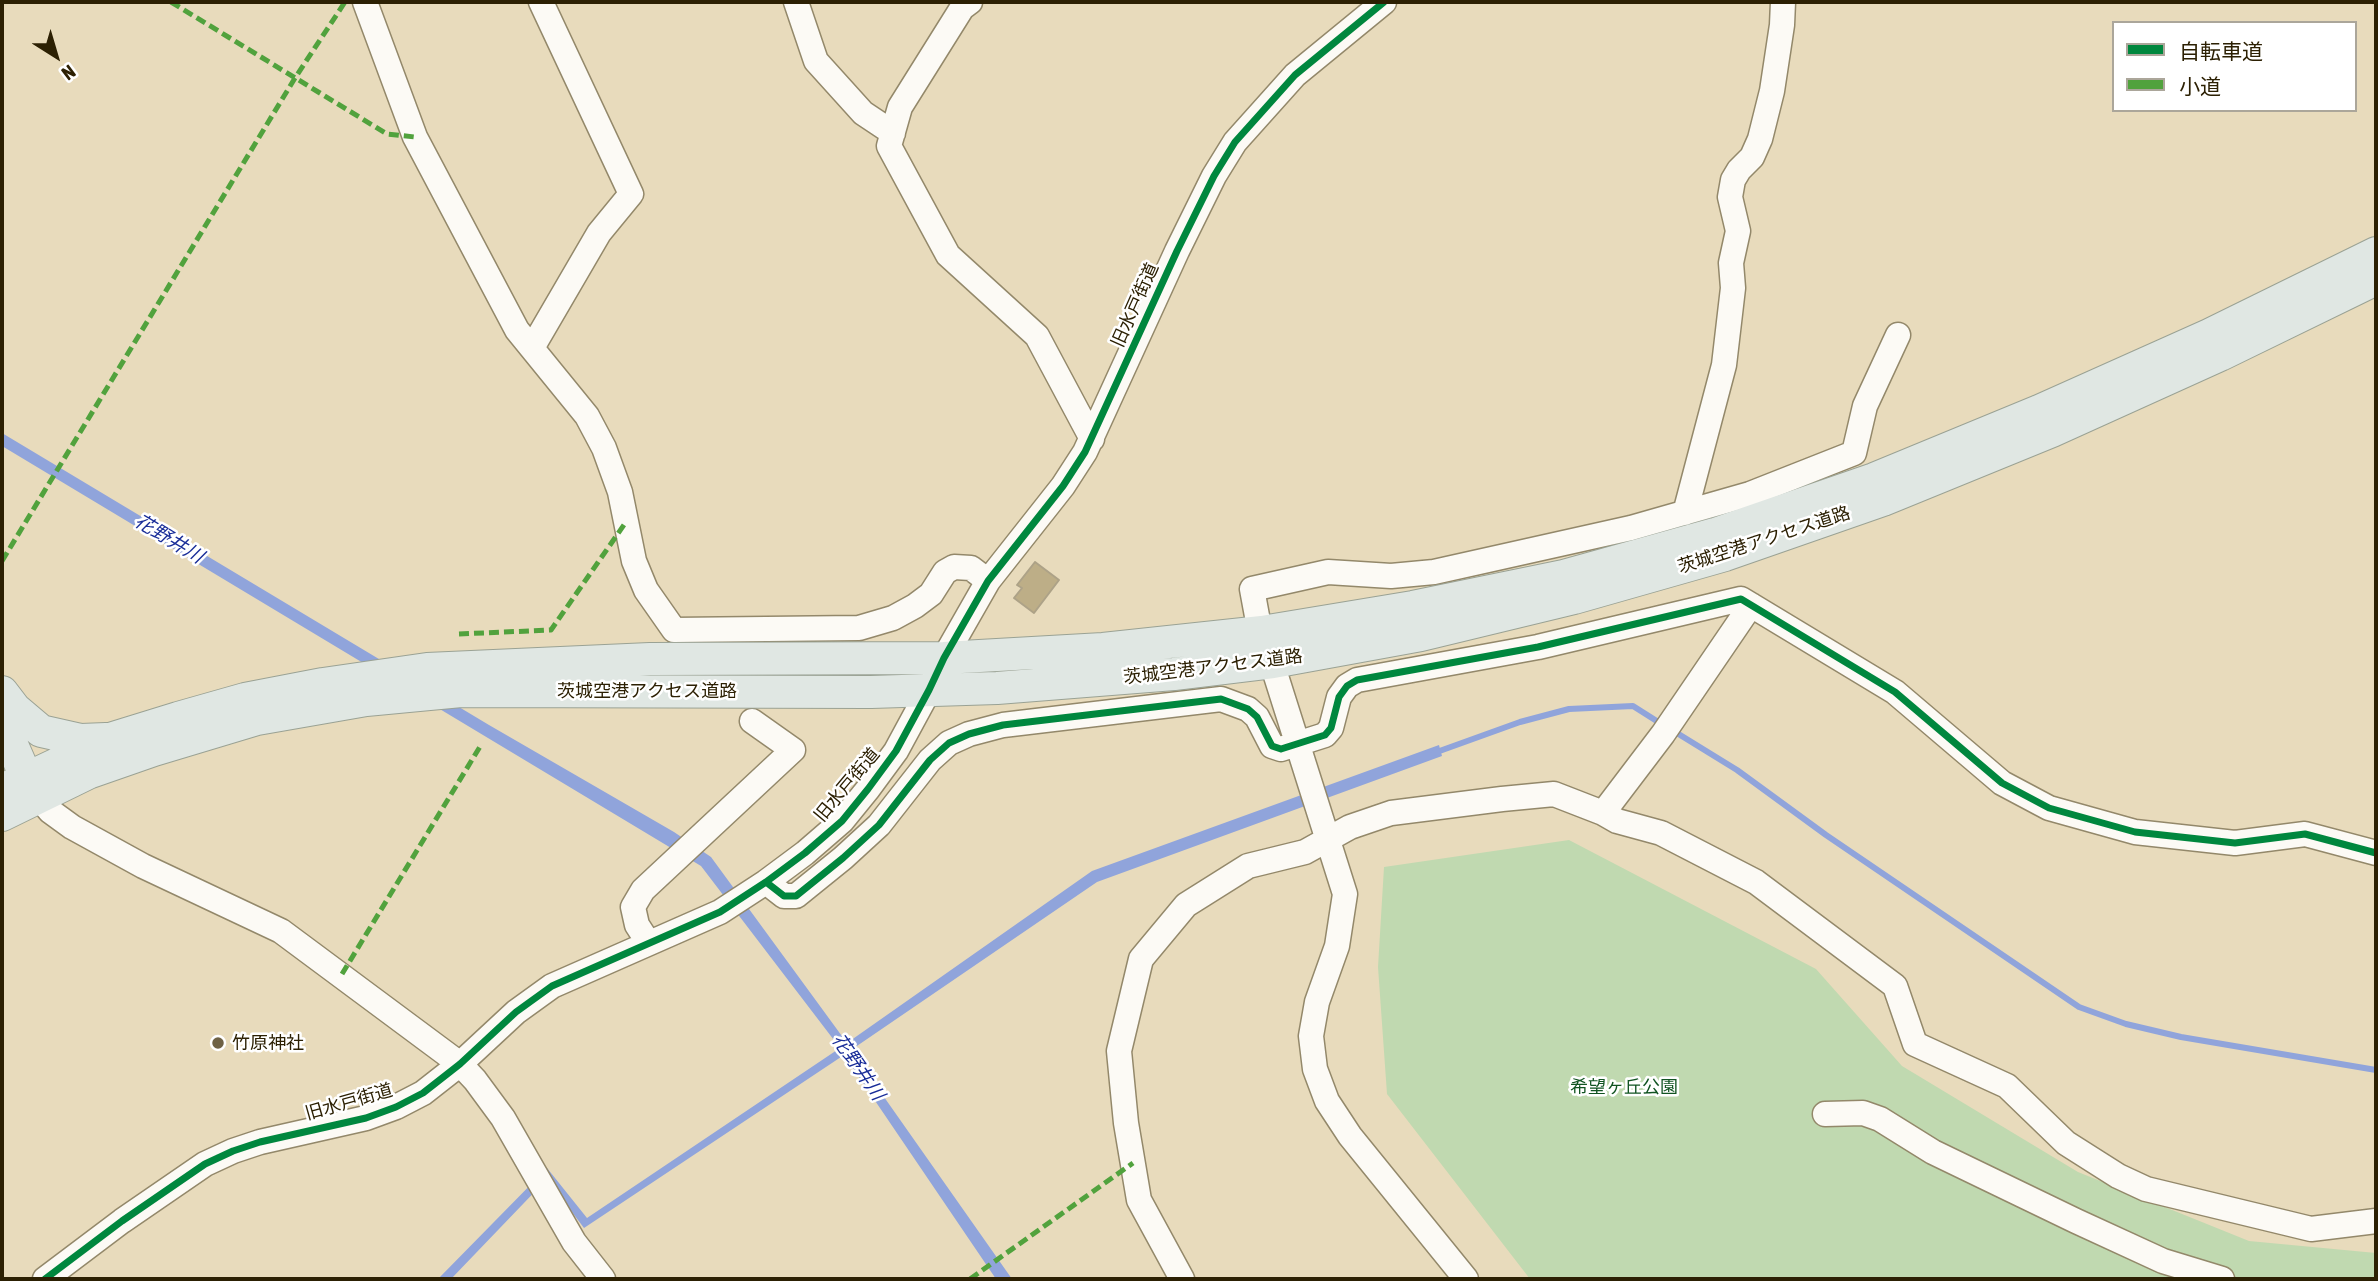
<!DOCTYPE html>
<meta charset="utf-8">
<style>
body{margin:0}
#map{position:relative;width:2378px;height:1281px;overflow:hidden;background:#e8dbbc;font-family:"Asap Condensed","Noto Sans JP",sans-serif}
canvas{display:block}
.frame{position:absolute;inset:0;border:4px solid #2c2003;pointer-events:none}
.legend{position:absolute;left:2112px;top:21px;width:245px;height:91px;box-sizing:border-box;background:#fff;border:2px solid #aba69a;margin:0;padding:9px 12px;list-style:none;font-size:21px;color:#2c2003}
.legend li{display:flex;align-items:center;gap:14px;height:35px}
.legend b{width:35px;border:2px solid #aba69a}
.north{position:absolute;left:21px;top:21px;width:70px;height:70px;-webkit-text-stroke:5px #fff;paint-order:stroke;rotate:143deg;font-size:19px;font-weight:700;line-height:28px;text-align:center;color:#2c2003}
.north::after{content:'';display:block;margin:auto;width:24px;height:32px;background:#2c2003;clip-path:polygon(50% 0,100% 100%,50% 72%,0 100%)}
</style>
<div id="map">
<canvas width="2378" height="1281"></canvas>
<div class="frame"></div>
<ul class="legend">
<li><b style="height:9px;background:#00873e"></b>自転車道</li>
<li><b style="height:9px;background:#51a23d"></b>小道</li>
</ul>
<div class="north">N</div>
</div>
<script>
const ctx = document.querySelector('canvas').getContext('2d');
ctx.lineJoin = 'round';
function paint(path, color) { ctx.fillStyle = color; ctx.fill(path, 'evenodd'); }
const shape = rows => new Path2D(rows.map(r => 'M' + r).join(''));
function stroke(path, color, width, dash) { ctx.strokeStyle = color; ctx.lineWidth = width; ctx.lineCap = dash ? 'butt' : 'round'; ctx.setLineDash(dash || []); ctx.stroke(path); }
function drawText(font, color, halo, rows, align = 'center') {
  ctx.font = font + ' "Asap Condensed","Noto Sans JP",sans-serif'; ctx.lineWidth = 5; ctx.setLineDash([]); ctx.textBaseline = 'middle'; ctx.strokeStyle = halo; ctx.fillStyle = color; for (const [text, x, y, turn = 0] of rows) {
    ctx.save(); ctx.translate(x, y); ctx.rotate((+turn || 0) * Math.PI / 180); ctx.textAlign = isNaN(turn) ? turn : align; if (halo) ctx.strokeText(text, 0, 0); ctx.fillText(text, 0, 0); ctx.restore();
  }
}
paint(shape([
 [1569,840,1816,969,1902,1066,2078,1172,2249,1241,2376,1253,2376,1279,1530,1279,1387,1094,1378,967,1384,867]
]), '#c0d9b0');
paint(shape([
 [2,433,489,725,674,832,711,857,847,1043,1092,871,1439,745,1442,756,1097,882,851,1050,1012,1279,996,1279,844,1055,584,1228,547,1179,451,1279,438,1279,547,1168,587,1218,840,1048,701,866,2,446]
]), '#90a4db');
stroke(shape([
 [1672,730,1737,770,1826,835,2079,1007,2126,1024,2181,1037,2376,1070],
 [1434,753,1520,722,1569,709,1633,706,1663,725]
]), '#90a4db', 6);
const building = shape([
 [1035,562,1059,580,1034,613,1014,598,1022,588,1017,585,1035,562]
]);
paint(building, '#bdae87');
stroke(building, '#ada287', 2);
const minor = shape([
 [365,2,415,137,517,330,587,416,604,448,620,492,634,561,646,590,674,630,859,628,893,618,915,606,931,594,945,572,954,567,971,568,988,581],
 [796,2,816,61,863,113,893,133],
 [970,2,962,8,900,107,889,146,948,255,1037,336,1092,439],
 [532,348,599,233,631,194,541,2],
 [1685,513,1724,365,1733,288,1731,263,1738,231,1730,197,1733,180,1739,170,1752,157,1760,139,1772,91,1782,25,1783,2],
 [38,797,50,811,72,827,143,866,281,931,460,1064,475,1080,503,1118,574,1242,603,1279],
 [1603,813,1617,821,1661,833,1756,882,1895,986,1915,1044,2007,1086,2066,1143,2118,1176,2146,1189,2311,1229,2376,1221],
 [766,882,784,896,796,896,843,858,879,825,930,760,949,743,969,734,1003,725,1221,699,1248,709,1257,717,1272,746,1281,749,1325,735,1331,728,1339,697,1347,686,1357,680,1538,647,1741,599,1895,692,2002,783,2049,808,2135,832,2235,843,2305,834,2376,853],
 [648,942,637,925,633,907,643,890,793,750,752,721],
 [1825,1114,1863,1113,1880,1119,1933,1152,2076,1221,2163,1261,2222,1279],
 [45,1279,122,1221,205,1164,233,1151,260,1142,366,1118,396,1107,423,1093,460,1064,516,1012,552,986,720,912,766,882,805,853,842,821,868,789,896,751,929,690,944,658,988,581,1063,486,1085,452,1177,251,1214,176,1235,142,1295,75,1384,2],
 [1182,1279,1139,1200,1126,1123,1119,1051,1141,959,1186,905,1248,866,1305,852,1350,827,1391,813,1502,799,1554,794,1603,813,1663,734,1751,605],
 [1466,1279,1350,1136,1327,1101,1315,1069,1311,1036,1317,1002,1337,946,1345,894,1257,616,1252,589,1328,572,1391,576,1434,572,1631,528,1750,494,1854,453,1865,406,1898,335]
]);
const major = shape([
 [2,692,15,709,41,731,81,740,106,739],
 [2,722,26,777,38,796],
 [2,790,110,739,178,718,245,699,323,684,427,669,650,659,944,658,1103,649,1262,632,1413,607,1564,576,1715,534,1874,479,2039,411,2209,335,2376,253],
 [2,815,88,773,154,750,257,719,366,700,461,691,871,692,997,688,1174,674,1273,662,1421,635,1574,598,1725,555,1883,500,2052,431,2220,355,2376,279]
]);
stroke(minor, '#93886a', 27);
stroke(major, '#9aa294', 34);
stroke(minor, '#fcfaf5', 24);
stroke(major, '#e0e7e3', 32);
stroke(shape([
 [171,2,387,134,415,137],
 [2,561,295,78,345,2],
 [459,634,551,630,626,522],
 [342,974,481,745],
 [970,1279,1133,1163]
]), '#51a23d', 5, [10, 5]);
stroke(shape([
 [766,882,784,896,796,896,843,858,879,825,930,760,949,743,969,734,1003,725,1221,699,1248,709,1257,717,1272,746,1281,749,1325,735,1331,728,1339,697,1347,686,1357,680,1538,647,1741,599,1895,692,2002,783,2049,808,2135,832,2235,843,2305,834,2376,853],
 [45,1279,122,1221,205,1164,233,1151,260,1142,366,1118,396,1107,423,1093,460,1064,516,1012,552,986,720,912,766,882,805,853,842,821,868,789,896,751,929,690,944,658,988,581,1063,486,1085,452,1177,251,1214,176,1235,142,1295,75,1384,2]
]), '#00873e', 7);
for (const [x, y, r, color] of [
 [218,1043,7,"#6e6144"]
]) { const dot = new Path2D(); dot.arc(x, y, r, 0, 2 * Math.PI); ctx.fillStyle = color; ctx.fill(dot); stroke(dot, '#fff', 2.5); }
drawText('18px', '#2c2003', '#fff', [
 ["旧水戸街道",1135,305,-66],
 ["茨城空港アクセス道路",1764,540,-18],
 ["茨城空港アクセス道路",1213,667,-7],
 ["茨城空港アクセス道路",647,691],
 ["旧水戸街道",847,785,-50],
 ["旧水戸街道",349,1102,-16]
]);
drawText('18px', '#2c2003', '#fff', [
 ["竹原神社",232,1043]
], 'left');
drawText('18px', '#115422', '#fff', [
 ["希望ヶ丘公園",1624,1087]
]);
drawText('italic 19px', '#192d98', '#fff', [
 ["花野井川",169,539,31],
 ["花野井川",858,1067,55]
]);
</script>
